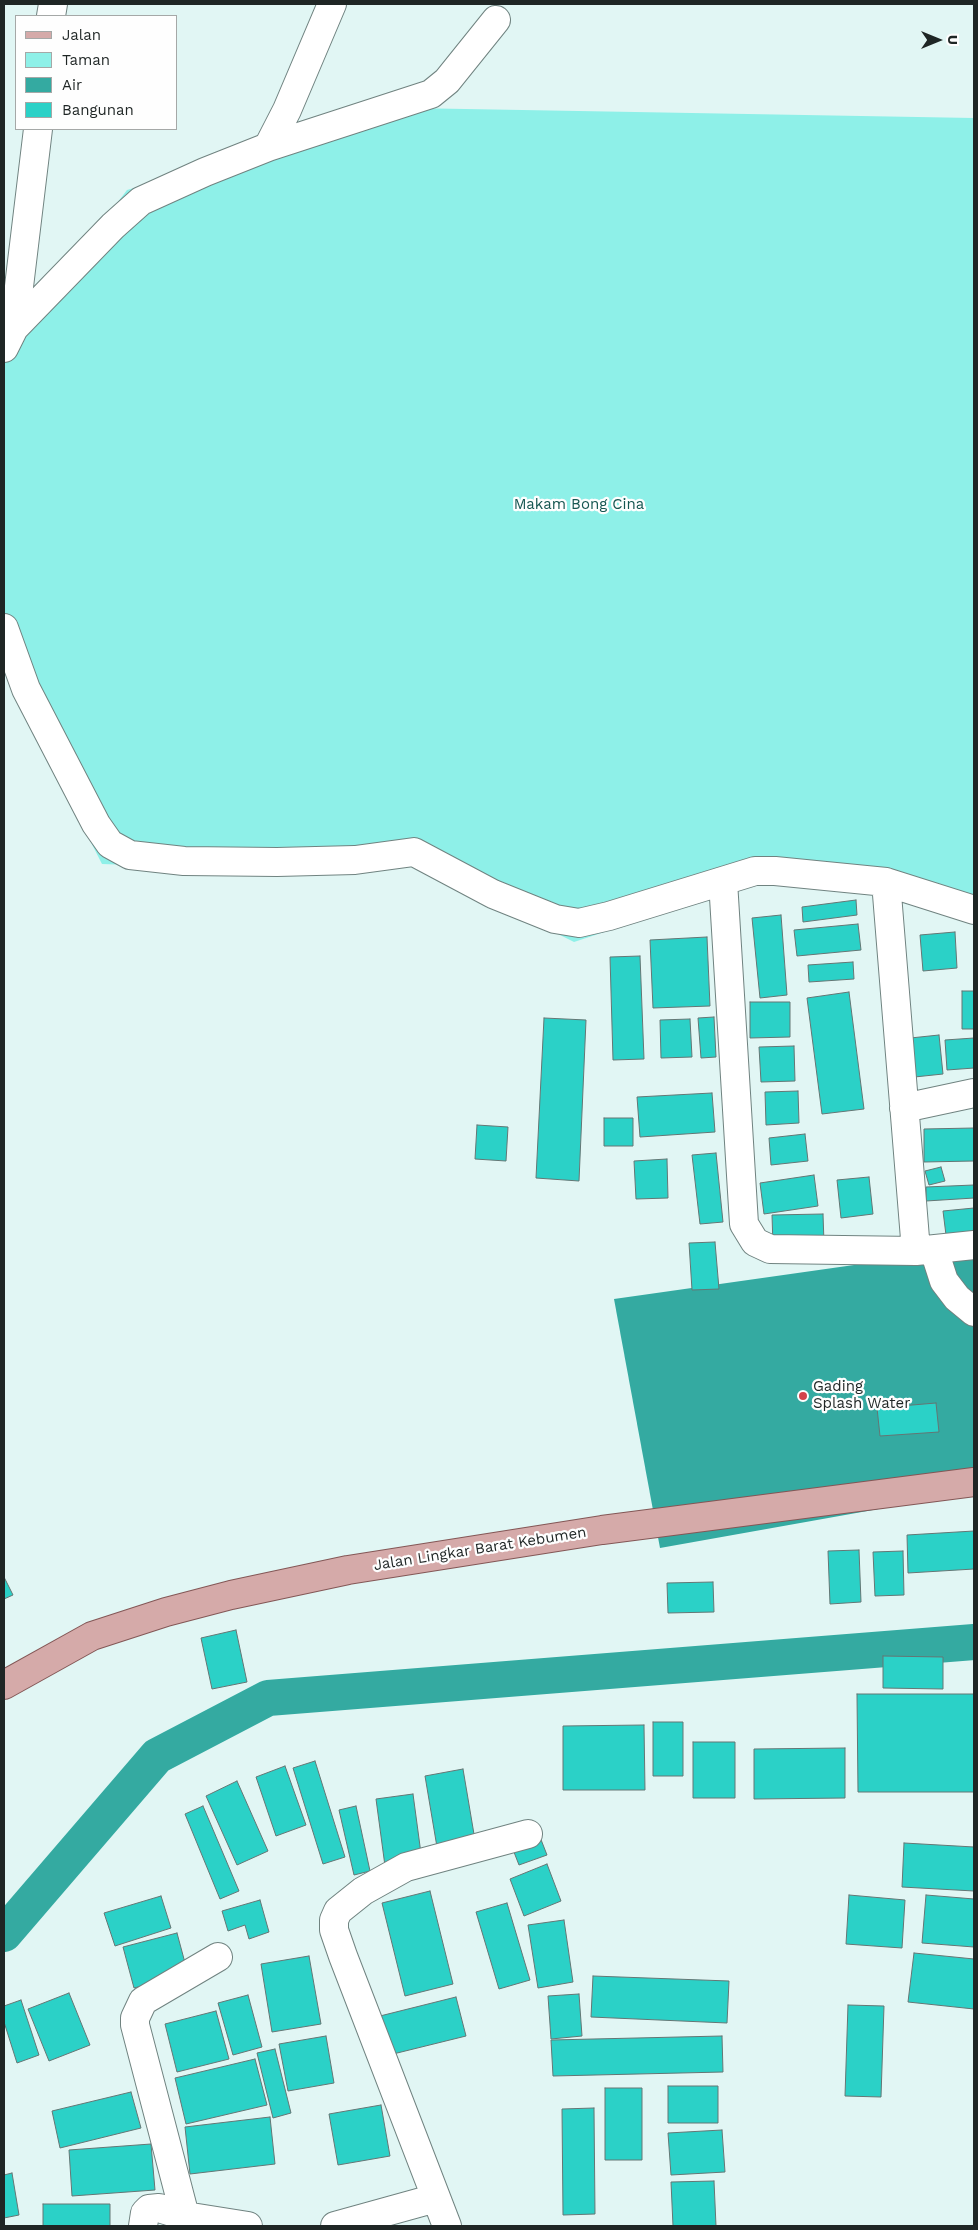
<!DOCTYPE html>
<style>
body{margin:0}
#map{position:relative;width:978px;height:2230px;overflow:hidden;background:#e1f6f4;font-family:"Work Sans",sans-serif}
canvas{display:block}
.frame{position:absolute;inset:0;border:5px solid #1f2625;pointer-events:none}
.legend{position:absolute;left:15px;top:15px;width:162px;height:115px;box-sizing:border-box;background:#fefefe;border:1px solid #a5a8a7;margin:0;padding:6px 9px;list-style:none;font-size:15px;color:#1f2625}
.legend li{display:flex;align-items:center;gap:10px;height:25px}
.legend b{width:25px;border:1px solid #a5a8a7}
.north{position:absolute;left:913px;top:15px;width:50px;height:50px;-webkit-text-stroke:4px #fefefe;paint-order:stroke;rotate:90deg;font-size:14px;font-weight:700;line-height:20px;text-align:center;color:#1f2625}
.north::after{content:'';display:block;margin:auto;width:18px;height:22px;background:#1f2625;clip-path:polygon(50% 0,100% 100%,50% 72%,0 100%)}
</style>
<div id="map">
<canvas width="978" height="2230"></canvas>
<div class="frame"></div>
<ul class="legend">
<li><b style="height:6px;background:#d5aaa9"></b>Jalan</li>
<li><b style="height:14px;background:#8ef0e8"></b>Taman</li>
<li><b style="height:14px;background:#34aaa1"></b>Air</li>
<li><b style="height:14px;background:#2bd1c7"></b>Bangunan</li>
</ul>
<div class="north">U</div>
</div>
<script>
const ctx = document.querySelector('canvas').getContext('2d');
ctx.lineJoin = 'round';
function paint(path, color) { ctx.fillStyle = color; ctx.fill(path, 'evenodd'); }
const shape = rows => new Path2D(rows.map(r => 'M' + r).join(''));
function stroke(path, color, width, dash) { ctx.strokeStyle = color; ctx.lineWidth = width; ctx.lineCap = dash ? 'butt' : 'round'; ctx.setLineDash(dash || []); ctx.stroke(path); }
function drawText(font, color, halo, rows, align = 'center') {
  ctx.font = font + ' "Work Sans",sans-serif'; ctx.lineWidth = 4.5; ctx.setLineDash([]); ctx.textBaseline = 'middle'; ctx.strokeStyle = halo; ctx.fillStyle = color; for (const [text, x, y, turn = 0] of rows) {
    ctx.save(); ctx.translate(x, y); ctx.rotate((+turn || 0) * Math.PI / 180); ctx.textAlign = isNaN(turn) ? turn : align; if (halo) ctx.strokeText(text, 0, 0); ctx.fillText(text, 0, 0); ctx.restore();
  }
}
paint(shape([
 [409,108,974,118,974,914,885,887,762,880,574,942,414,862,274,870,102,864,4,671,4,352,127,190]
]), '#8ef0e8');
paint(shape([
 [974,1248,974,1492,660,1548,614,1299]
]), '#34aaa1');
stroke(shape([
 [4,1934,157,1756,268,1698,974,1642]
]), '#34aaa1', 36);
const building = shape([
 [856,900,857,915,803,922,802,907,856,900],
 [781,915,787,995,760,998,752,918,781,915],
 [858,924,861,950,797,956,794,930,858,924],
 [955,932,957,968,923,971,920,935,955,932],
 [707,937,710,1006,653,1008,650,940,707,937],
 [640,956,644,1059,613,1060,610,957,640,956],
 [853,962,854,979,809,982,808,965,853,962],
 [962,991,974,991,974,1029,962,1029,962,991],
 [849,992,864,1109,822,1114,807,998,849,992],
 [750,1002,790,1002,790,1037,750,1038,750,1002],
 [714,1017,716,1057,701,1058,698,1018,714,1017],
 [544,1018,586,1020,579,1181,536,1178,544,1018],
 [690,1019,692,1057,661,1058,660,1020,690,1019],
 [939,1035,943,1074,905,1078,901,1039,939,1035],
 [974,1038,974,1068,947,1070,945,1040,974,1038],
 [794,1046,795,1081,761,1082,759,1047,794,1046],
 [798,1091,799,1123,766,1125,765,1092,798,1091],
 [712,1093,715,1132,640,1137,637,1097,712,1093],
 [604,1118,633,1118,633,1146,604,1146,604,1118],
 [477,1125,508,1127,506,1161,475,1159,477,1125],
 [974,1128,974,1161,924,1162,924,1129,974,1128],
 [805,1134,808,1161,771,1165,769,1138,805,1134],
 [716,1153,723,1222,700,1224,692,1155,716,1153],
 [667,1159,668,1198,636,1199,634,1161,667,1159],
 [941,1167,945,1181,929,1185,925,1171,941,1167],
 [814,1175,818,1206,764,1214,760,1183,814,1175],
 [869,1177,873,1214,841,1218,837,1180,869,1177],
 [974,1185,974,1198,926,1201,926,1187,974,1185],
 [974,1208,974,1233,946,1235,943,1211,974,1208],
 [823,1214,824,1243,773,1246,772,1215,823,1214],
 [715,1242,719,1289,692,1290,689,1243,715,1242],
 [936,1403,939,1432,880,1436,877,1408,936,1403],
 [974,1531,974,1569,908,1573,907,1535,974,1531],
 [859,1550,861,1602,830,1604,828,1551,859,1550],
 [903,1551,904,1595,875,1596,873,1552,903,1551],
 [4,1577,13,1595,4,1599,4,1577],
 [713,1582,714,1612,668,1613,667,1583,713,1582],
 [236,1630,247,1682,212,1689,201,1638,236,1630],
 [883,1656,943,1657,943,1689,883,1688,883,1656],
 [857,1694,974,1694,974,1792,858,1792,857,1694],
 [653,1722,683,1722,683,1776,653,1776,653,1722],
 [644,1725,645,1790,563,1790,563,1726,644,1725],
 [693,1742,735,1742,735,1798,693,1798,693,1742],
 [845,1748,845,1798,754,1799,754,1749,845,1748],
 [315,1761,345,1857,323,1864,293,1768,315,1761],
 [285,1766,306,1825,276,1836,256,1777,285,1766],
 [463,1769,476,1846,438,1853,425,1776,463,1769],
 [237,1781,268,1851,237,1865,206,1796,237,1781],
 [413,1794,422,1861,385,1866,376,1799,413,1794],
 [203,1806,239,1891,220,1899,185,1814,203,1806],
 [356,1806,370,1871,354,1875,339,1810,356,1806],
 [540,1837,547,1855,519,1865,512,1847,540,1837],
 [904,1843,974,1847,974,1891,902,1887,904,1843],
 [547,1864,561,1901,524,1916,510,1879,547,1864],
 [430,1891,453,1984,405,1996,382,1903,430,1891],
 [849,1895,905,1900,902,1948,846,1944,849,1895],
 [926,1895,974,1899,974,1947,922,1943,926,1895],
 [161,1896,171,1928,115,1946,104,1913,161,1896],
 [260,1900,269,1932,249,1939,245,1925,228,1931,222,1911,260,1900],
 [507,1903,530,1980,499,1989,476,1912,507,1903],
 [564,1920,573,1982,538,1988,528,1925,564,1920],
 [177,1933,188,1974,134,1988,123,1947,177,1933],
 [914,1953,974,1959,974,2009,908,2002,914,1953],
 [309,1956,321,2024,272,2032,261,1964,309,1956],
 [593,1976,729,1981,727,2023,591,2017,593,1976],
 [69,1993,90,2045,49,2061,28,2009,69,1993],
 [579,1994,582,2036,551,2039,548,1996,579,1994],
 [248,1995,262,2047,233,2055,218,2003,248,1995],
 [456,1997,466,2036,385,2056,376,2017,456,1997],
 [21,2000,39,2055,17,2063,4,2022,4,2006,21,2000],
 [848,2005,884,2006,881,2097,845,2096,848,2005],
 [216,2011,229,2059,177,2072,165,2024,216,2011],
 [326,2036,334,2083,288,2091,279,2044,326,2036],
 [722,2036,723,2072,553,2076,551,2040,722,2036],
 [275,2049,291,2113,273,2118,257,2053,275,2049],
 [255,2059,267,2105,186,2124,175,2078,255,2059],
 [668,2086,718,2086,718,2123,668,2123,668,2086],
 [605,2088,642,2088,642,2160,605,2160,605,2088],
 [131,2092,141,2128,60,2148,52,2111,131,2092],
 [381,2105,390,2156,338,2165,329,2114,381,2105],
 [594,2108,595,2214,563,2215,562,2109,594,2108],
 [270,2117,275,2164,190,2174,185,2127,270,2117],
 [722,2130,725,2172,671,2175,668,2133,722,2130],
 [151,2144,155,2190,72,2196,69,2150,151,2144],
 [12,2173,19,2215,4,2218,4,2175,12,2173],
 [714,2181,716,2226,673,2226,671,2182,714,2181],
 [43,2204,110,2204,110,2226,43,2226,43,2204]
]);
paint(building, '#2bd1c7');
stroke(building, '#647674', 1);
const minor = shape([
 [51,16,53,4],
 [268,147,287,110,332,4],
 [14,328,38,129],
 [4,348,14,328,113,226,141,201,205,172,268,147,431,94,447,81,496,20],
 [4,628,26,689,96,824,110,844,130,855,184,861,277,862,355,860,414,852,493,894,555,919,579,923,609,916,755,871,775,871,886,882,974,910],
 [723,881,744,1224,755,1242,770,1249,916,1251,974,1245],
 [886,882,916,1251],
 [904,1108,974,1093],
 [934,1250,944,1281,957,1298,974,1312],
 [185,2216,135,2025,135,2018,143,2001,218,1957],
 [143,2226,145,2213,149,2209,159,2208,185,2216,248,2226],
 [335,2226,436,2198],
 [447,2226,343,1956,334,1930,334,1920,338,1911,363,1891,406,1867,528,1834]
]);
const major = shape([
 [4,1685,92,1636,166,1612,231,1595,348,1570,602,1530,974,1482]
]);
stroke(minor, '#708380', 30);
stroke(major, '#835756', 30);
stroke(minor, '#fff', 28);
stroke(major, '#d5aaa9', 28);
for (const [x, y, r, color] of [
 [803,1396,5,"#d2424b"]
]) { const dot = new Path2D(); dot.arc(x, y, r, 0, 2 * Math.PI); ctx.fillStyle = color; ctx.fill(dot); stroke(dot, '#fefefe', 2); }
drawText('15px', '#155651', '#fefefe', [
 ["Makam Bong Cina",579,505]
]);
drawText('15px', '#1f2625', '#fefefe', [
 ["Gading",813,1387],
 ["Splash Water",813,1404]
], 'left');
drawText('15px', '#1f2625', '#fefefe', [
 ["Jalan Lingkar Barat Kebumen",480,1549,-9]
]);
</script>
